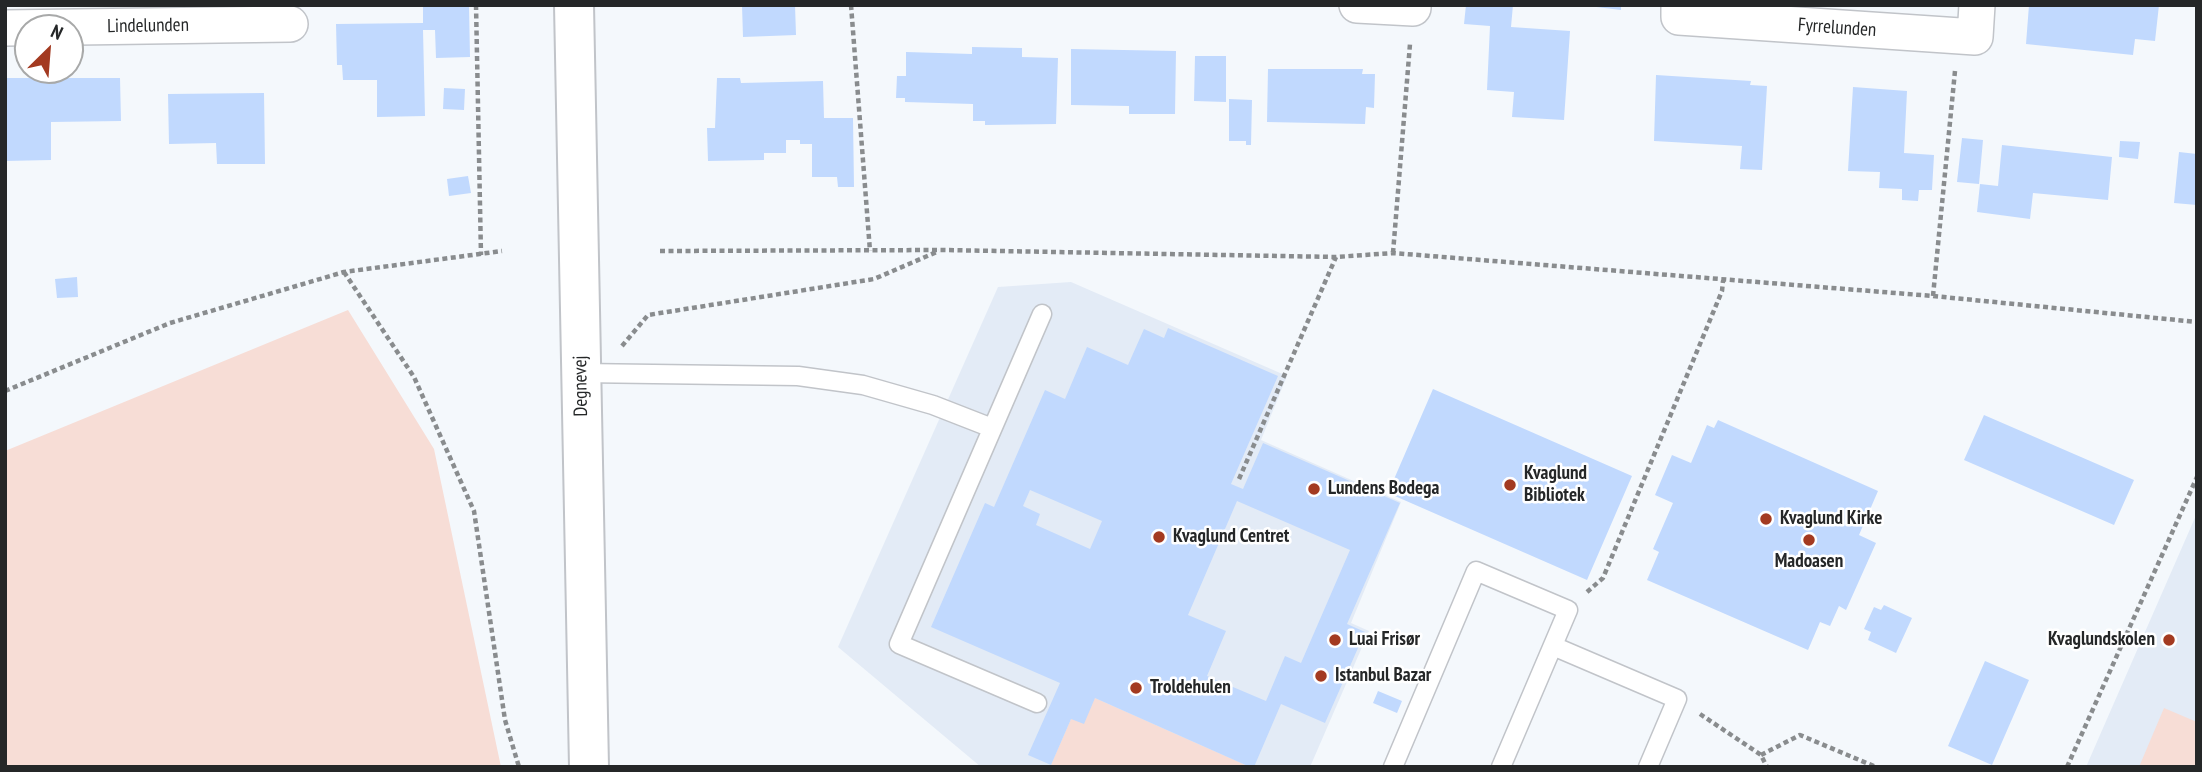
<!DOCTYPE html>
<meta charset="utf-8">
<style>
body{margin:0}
#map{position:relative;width:2202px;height:772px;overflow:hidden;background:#f4f8fc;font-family:"PT Sans Narrow",sans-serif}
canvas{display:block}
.frame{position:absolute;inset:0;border:7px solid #252728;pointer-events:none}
.north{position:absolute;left:14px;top:14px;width:70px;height:70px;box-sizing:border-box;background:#fff;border:2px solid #a8a9a9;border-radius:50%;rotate:25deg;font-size:19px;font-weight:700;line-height:28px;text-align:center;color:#252728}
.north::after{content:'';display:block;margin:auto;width:24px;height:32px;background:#a33a21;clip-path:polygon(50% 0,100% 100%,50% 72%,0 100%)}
</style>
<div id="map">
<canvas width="2202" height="772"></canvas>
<div class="frame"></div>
<div class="north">N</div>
</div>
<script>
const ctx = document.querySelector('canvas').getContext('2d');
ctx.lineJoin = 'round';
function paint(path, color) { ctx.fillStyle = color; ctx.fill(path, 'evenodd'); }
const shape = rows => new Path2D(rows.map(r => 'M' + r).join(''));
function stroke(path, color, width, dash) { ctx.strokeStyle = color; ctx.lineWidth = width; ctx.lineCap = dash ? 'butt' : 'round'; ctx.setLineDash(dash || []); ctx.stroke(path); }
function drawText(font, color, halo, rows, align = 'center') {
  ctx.font = font + ' "PT Sans Narrow",sans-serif'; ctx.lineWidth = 5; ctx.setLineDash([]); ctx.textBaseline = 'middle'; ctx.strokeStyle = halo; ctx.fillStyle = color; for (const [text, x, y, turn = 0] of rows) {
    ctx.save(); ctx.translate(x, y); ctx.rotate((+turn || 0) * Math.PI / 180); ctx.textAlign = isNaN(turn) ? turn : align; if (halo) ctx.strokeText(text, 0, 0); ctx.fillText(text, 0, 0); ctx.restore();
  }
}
paint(shape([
 [1071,282,1287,376,1261,440,1401,502,1351,623,1369,631,1310,767,981,767,838,647,998,287],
 [2197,513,2197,767,2086,767]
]), '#e3ebf6');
paint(shape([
 [348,310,434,449,501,767,5,767,5,451],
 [1095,698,1250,767,1050,767,1071,719],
 [2164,708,2197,722,2197,767,2139,767]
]), '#f7ddd6');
paint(shape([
 [423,5,469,5,470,57,436,58,435,30,423,30,425,116,377,117,377,80,343,80,342,65,337,65,336,24,423,23],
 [742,5,795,5,796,35,743,37],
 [1466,5,1513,5,1511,27,1570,31,1564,120,1512,117,1514,92,1487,90,1490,26,1464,24],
 [1580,5,1621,5,1621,10],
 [2029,5,2159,5,2155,41,2135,39,2133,55,2026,44],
 [972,47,1022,48,1022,57,1058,58,1056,124,985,125,985,121,973,121,973,104,905,102,905,98,896,98,897,76,906,76,906,52,972,54],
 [1071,49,1176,51,1175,114,1129,114,1129,106,1071,105],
 [1195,56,1226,56,1226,102,1194,101],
 [1268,69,1363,69,1362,74,1375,74,1374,108,1366,107,1365,124,1267,122],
 [1656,75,1751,81,1750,85,1767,86,1762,170,1740,169,1742,146,1654,141],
 [5,78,120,78,121,121,51,122,51,160,5,161],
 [717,78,740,78,741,83,823,81,824,118,853,118,854,187,838,187,837,177,812,177,812,144,800,144,800,140,786,140,786,153,764,153,764,160,708,161,707,128,715,128],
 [1853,87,1907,91,1904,153,1934,155,1932,190,1919,190,1918,201,1902,200,1902,189,1879,188,1880,172,1848,171],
 [444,88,465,89,464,110,443,109],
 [264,93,265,164,217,164,216,143,169,144,168,94],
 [1229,99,1252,100,1251,145,1246,145,1246,141,1229,141],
 [1962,138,1983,140,1979,184,1957,182],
 [2120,141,2140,142,2138,159,2119,157],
 [2002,145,2112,157,2108,200,2033,193,2030,219,1977,212,1980,184,1998,186],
 [2179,152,2197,154,2197,205,2174,203],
 [468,176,471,193,449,196,447,179],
 [77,277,78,297,57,298,55,279],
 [1168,328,1278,376,1231,484,1243,489,1263,443,1400,503,1347,624,1365,632,1325,723,1281,704,1254,767,1250,767,1095,698,1084,724,1071,719,1051,765,1028,755,1060,683,931,627,985,503,994,507,1045,390,1065,399,1087,347,1128,365,1144,329,1164,338],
 [1030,490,1102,521,1090,549,1036,525,1040,514,1023,506],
 [1237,501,1350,550,1301,663,1285,656,1266,701,1207,676,1226,631,1188,615],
 [1433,389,1632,476,1587,580,1388,493],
 [1984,415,2134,480,2114,525,1964,460],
 [1718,420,1878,491,1859,535,1876,543,1846,610,1839,606,1830,626,1820,622,1808,650,1647,580,1659,552,1653,549,1673,503,1655,495,1672,455,1691,463,1707,425,1714,428],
 [1884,605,1912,618,1896,653,1868,640,1871,632,1864,629,1874,607,1881,610],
 [1985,661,2029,680,1992,765,1948,746],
 [1378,691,1402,701,1397,713,1373,703]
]), '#c1d9fe');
const service = shape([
 [581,373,798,376,863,385,933,405,992,428],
 [1553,646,1677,699,1648,767],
 [1037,703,899,644,1042,314],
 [1393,767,1476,571,1568,610,1501,767]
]);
const minor = shape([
 [1357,5,1413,8,1413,5],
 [1679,5,1679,17,1975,37,1977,5],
 [5,28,290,24]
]);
const tertiary = shape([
 [574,5,589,767]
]);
stroke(service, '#c1c4c9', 21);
stroke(minor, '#c1c4c9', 38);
stroke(tertiary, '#c1c4c9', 42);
stroke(shape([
 [476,5,481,255],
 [851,5,870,251],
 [660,251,943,250,1336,257,1393,253,1933,296,2197,322],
 [1393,253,1410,44],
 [344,272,414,377,474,511,505,720,519,767],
 [1933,296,1955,71],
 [622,346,648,315,874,279,939,251],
 [5,391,170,323,344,272,502,251],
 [1239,479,1336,257],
 [1587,592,1603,578,1722,291,1723,281],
 [1700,714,1761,755,1767,767],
 [1761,755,1800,735,1876,767],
 [2067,767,2197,477]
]), '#898c8e', 4.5, [5, 3.5]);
stroke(service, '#fff', 18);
stroke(minor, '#fff', 35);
stroke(tertiary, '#fff', 38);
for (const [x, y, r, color] of [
 [1510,485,7,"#a33a21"],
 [1314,489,7,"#a33a21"],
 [1766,519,7,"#a33a21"],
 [1159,537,7,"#a33a21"],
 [1809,540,7,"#a33a21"],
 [1335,640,7,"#a33a21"],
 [2169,640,7,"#a33a21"],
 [1321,676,7,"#a33a21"],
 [1136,688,7,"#a33a21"]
]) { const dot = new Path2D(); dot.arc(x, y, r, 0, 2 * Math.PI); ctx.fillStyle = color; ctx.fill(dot); stroke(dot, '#fff', 2.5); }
drawText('19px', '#252728', '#fff', [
 ["Lindelunden",148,26,-1],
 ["Fyrrelunden",1837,28,4],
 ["Degnevej",581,386,-91]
]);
drawText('bold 19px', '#252728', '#fff', [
 ["Kvaglund",1524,474],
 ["Bibliotek",1524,496],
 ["Lundens Bodega",1328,489],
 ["Kvaglund Kirke",1780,519],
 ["Kvaglund Centret",1173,537],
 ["Madoasen",1809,562,"center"],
 ["Luai Frisør",1349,640],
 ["Kvaglundskolen",2155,640,"right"],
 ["Istanbul Bazar",1335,676],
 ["Troldehulen",1150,688]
], 'left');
</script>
